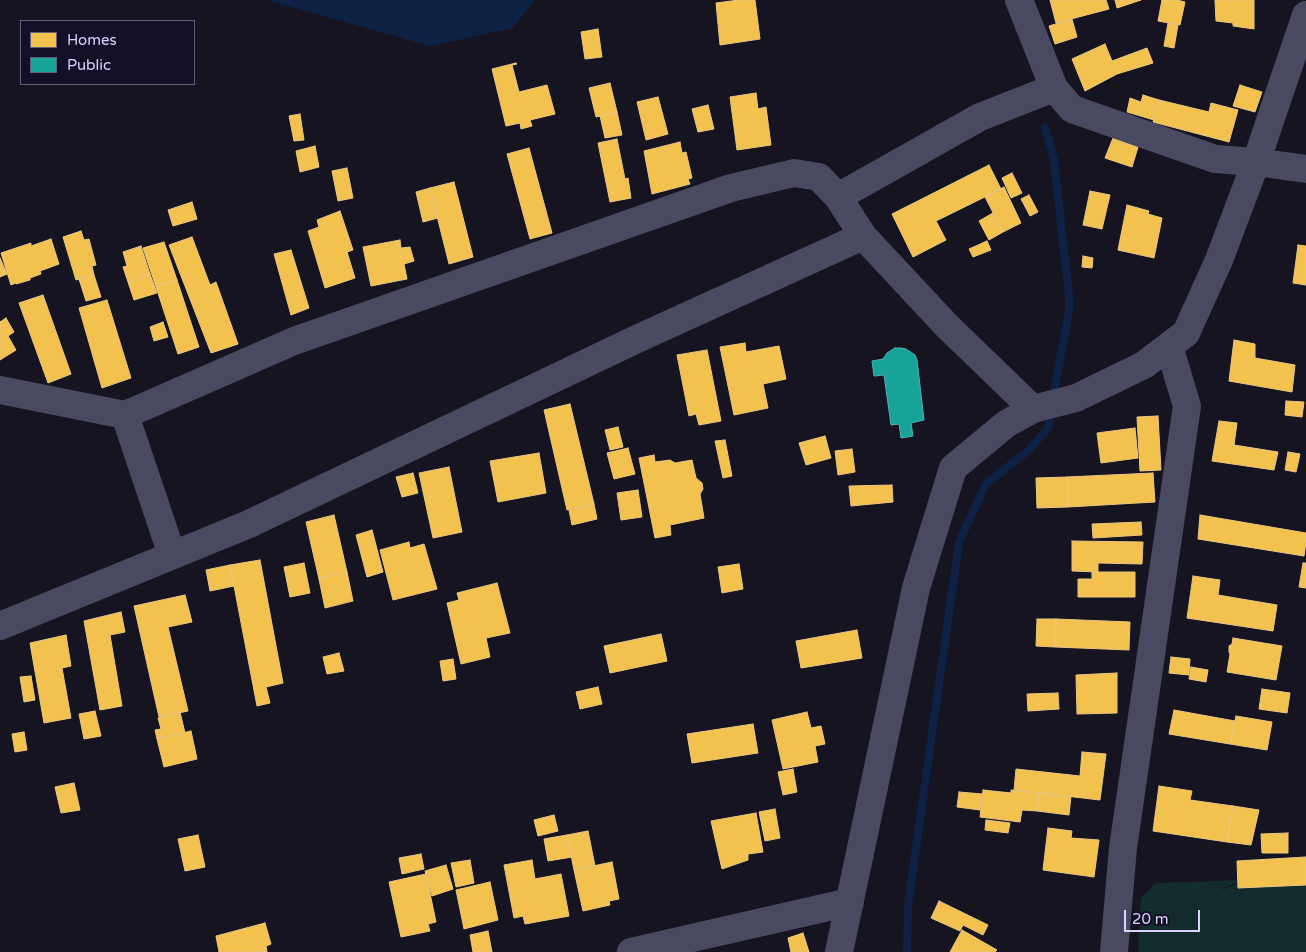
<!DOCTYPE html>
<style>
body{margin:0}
#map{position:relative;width:1306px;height:952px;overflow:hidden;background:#161421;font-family:"Varela Round",sans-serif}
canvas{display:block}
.legend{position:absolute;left:20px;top:20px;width:175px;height:65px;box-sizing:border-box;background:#130f26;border:1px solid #625e7d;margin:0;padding:6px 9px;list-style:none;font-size:15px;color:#d9d4ff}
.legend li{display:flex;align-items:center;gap:10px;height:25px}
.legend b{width:25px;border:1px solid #625e7d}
.scale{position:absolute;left:1124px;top:910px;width:76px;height:22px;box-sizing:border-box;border:2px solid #d9d4ff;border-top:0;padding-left:6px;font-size:15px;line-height:18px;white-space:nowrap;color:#d9d4ff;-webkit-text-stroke:4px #130f26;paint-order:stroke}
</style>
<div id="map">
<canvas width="1306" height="952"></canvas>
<ul class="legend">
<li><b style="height:14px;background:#f2c14e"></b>Homes</li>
<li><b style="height:14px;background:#17a398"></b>Public</li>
</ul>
<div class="scale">20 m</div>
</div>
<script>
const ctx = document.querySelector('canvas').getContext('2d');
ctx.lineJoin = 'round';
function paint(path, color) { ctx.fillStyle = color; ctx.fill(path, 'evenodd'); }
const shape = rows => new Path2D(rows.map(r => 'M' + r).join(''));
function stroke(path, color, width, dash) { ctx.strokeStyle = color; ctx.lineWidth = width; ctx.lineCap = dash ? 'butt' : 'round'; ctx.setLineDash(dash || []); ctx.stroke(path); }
paint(shape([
 [1306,875,1306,952,1138,952,1141,898,1156,883,1243,880,1222,889,1222,890,1242,882]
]), '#132c2d');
paint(shape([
 [267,0,535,0,512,28,430,46]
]), '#0d2144');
const homes = shape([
 [739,0,755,0,760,39,720,45,716,3,739,0],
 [1050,0,1106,0,1109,9,1056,23,1050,0],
 [1115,0,1141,0,1117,8,1115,0],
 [1162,0,1177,0,1185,2,1180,25,1158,21,1162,0],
 [1215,0,1254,0,1254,29,1233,26,1233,23,1216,21,1215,0],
 [1072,19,1077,37,1055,44,1049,26,1072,19],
 [1168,23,1178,25,1174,48,1164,46,1168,23],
 [598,29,602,57,585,59,581,32,598,29],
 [1105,44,1112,61,1147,48,1153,63,1117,74,1085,91,1072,59,1105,44],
 [516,63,517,64,512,65,519,92,547,85,555,114,530,120,532,126,521,129,520,123,506,126,492,69,516,63],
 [610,83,617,112,596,117,589,88,610,83],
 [1240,85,1262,92,1255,112,1233,106,1240,85],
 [756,93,758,109,766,107,771,145,737,150,730,97,756,93],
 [1143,95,1159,100,1154,120,1127,112,1130,98,1141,102,1143,95],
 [658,97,668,134,646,140,637,102,658,97],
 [1159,100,1209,112,1211,103,1238,110,1229,142,1153,122,1159,100],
 [708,105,714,129,698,132,692,109,708,105],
 [617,112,622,135,605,138,600,116,617,112],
 [300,114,304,140,294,141,289,116,300,114],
 [1113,138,1138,147,1132,167,1105,158,1113,138],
 [617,139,625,179,628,178,631,198,610,202,598,143,617,139],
 [680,142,682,153,686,152,692,178,688,179,690,184,652,194,644,151,680,142],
 [315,146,319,167,300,172,296,151,315,146],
 [529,148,552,233,530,239,507,154,529,148],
 [989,165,1001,189,936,221,946,240,913,257,892,214,989,165],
 [347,168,353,198,338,201,332,171,347,168],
 [1012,173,1022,193,1011,198,1002,178,1012,173],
 [454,182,473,257,449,264,430,188,454,182],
 [1004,187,1021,223,1003,232,985,197,1004,187],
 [430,188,438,218,423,222,416,192,430,188],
 [1090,191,1110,195,1102,229,1083,225,1090,191],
 [1029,195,1038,212,1030,216,1021,199,1029,195],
 [192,202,197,219,173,226,168,210,192,202],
 [1127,205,1149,211,1148,214,1162,218,1154,258,1118,250,1127,205],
 [340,211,353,250,347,252,355,278,325,288,308,231,319,227,317,220,340,211],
 [993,213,1003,232,989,240,979,221,993,213],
 [81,231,84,240,89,239,96,265,92,266,94,275,76,280,63,237,81,231],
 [192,237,210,285,216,282,238,344,211,353,169,245,192,237],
 [51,239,59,264,40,271,41,274,30,278,30,280,16,284,16,283,11,285,1,253,31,243,31,246,51,239],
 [400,240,401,248,410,247,414,261,404,264,407,279,371,286,363,247,400,240],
 [987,241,991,250,973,257,969,249,987,241],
 [164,242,177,280,156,287,143,248,164,242],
 [1298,245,1306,246,1306,285,1293,283,1298,245],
 [141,246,150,274,128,282,123,267,127,266,123,252,141,246],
 [291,250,309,308,291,315,274,254,291,250],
 [1083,256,1093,258,1092,268,1082,267,1083,256],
 [0,258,7,274,0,277,0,258],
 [150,274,157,293,134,300,128,282,150,274],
 [94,275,101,297,86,301,79,279,94,275],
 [177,280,199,347,178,354,156,287,177,280],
 [43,295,71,374,48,383,19,303,43,295],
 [107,300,131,378,102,388,79,308,107,300],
 [6,318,14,332,8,336,16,350,0,360,0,322,6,318],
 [163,322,168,337,154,341,150,327,163,322],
 [1234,340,1255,344,1255,358,1295,365,1292,392,1229,381,1234,340],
 [745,343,746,352,779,346,786,379,763,384,768,408,734,415,720,347,745,343],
 [707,350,721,421,699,425,696,414,689,416,677,355,707,350],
 [1286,401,1304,402,1302,417,1285,415,1286,401],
 [570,404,594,504,567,510,544,410,570,404],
 [1158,416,1161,470,1140,471,1137,417,1158,416],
 [1219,421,1237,423,1234,445,1278,452,1274,470,1212,461,1219,421],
 [618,427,623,447,610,450,605,430,618,427],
 [1135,428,1138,458,1101,463,1097,433,1135,428],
 [825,436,831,458,806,465,799,443,825,436],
 [725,440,732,476,723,478,715,441,725,440],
 [628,448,635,474,614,479,607,453,628,448],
 [852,449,855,472,838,475,835,451,852,449],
 [1288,452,1300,454,1296,472,1285,470,1288,452],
 [539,453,546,493,498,502,490,461,539,453],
 [654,455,655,462,670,460,675,463,692,460,696,478,702,483,703,489,700,494,704,518,670,525,671,535,655,538,639,458,654,455],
 [449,467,462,532,433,538,419,473,449,467],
 [413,473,418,493,402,497,396,477,413,473],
 [1153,473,1155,502,1068,507,1067,477,1153,473],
 [1067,477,1068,507,1037,508,1036,478,1067,477],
 [892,485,893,502,851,506,849,486,892,485],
 [638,490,642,517,621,520,617,493,638,490],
 [594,504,597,519,572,525,569,510,594,504],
 [334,515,347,572,319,579,306,522,334,515],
 [1200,515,1306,533,1306,542,1304,556,1198,539,1200,515],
 [1141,522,1142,535,1093,538,1092,524,1141,522],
 [372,530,383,572,367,577,356,535,372,530],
 [1072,541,1143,542,1142,564,1098,563,1098,572,1072,571,1072,541],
 [409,542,410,548,424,544,437,589,393,600,380,550,409,542],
 [260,560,283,683,266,687,270,703,257,706,230,565,260,560],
 [304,563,310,593,290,597,284,567,304,563],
 [1303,563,1306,563,1306,588,1299,587,1303,563],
 [739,564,743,589,722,593,718,567,739,564],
 [230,565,234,586,210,591,206,570,230,565],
 [347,572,353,601,325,608,319,579,347,572],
 [1092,572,1135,572,1135,597,1078,597,1078,579,1092,579,1092,572],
 [1193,576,1220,580,1218,595,1277,605,1273,631,1187,618,1193,576],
 [497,583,510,633,486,638,490,657,461,664,447,603,459,600,457,593,497,583],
 [185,595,192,622,168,627,188,711,159,717,134,606,185,595],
 [121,612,125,632,110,635,122,706,100,710,84,621,121,612],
 [1037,619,1056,619,1055,647,1036,646,1037,619],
 [1056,619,1130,622,1129,650,1055,647,1056,619],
 [857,630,862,658,801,668,796,641,857,630],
 [661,634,667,661,610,673,604,646,661,634],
 [66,635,71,666,62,668,71,718,44,723,30,643,66,635],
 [1233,638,1282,646,1276,680,1227,672,1230,654,1229,652,1229,646,1232,644,1233,638],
 [339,653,344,671,327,674,323,657,339,653],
 [1171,657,1190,659,1189,675,1169,673,1171,657],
 [453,659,456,679,443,681,440,661,453,659],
 [1191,667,1208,670,1206,682,1189,679,1191,667],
 [1117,673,1117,713,1077,714,1076,675,1117,673],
 [31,676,35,700,24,702,20,677,31,676],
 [598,687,602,704,580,709,576,692,598,687],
 [1262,689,1290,693,1287,713,1259,709,1262,689],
 [1058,693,1059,709,1028,711,1027,694,1058,693],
 [1174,710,1235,721,1230,744,1169,734,1174,710],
 [95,711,101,736,84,739,79,714,95,711],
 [180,712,185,733,157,739,155,730,161,729,158,718,180,712],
 [807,712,811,728,821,726,825,744,815,746,818,762,783,769,772,720,807,712],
 [1236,716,1272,722,1267,750,1230,744,1236,716],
 [753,724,758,753,692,763,687,734,753,724],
 [191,731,197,759,164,767,157,739,191,731],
 [24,732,27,750,15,752,12,734,24,732],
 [1082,752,1106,754,1100,800,1014,790,1016,769,1080,776,1082,752],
 [793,769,797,792,783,795,778,772,793,769],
 [74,783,80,810,61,813,55,787,74,783],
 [1159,786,1192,791,1190,800,1233,806,1227,842,1153,831,1159,786],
 [983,790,1011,793,1011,790,1039,793,1037,811,1022,810,1020,822,980,817,983,790],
 [959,792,982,794,980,810,957,807,959,792],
 [1039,793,1071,796,1069,815,1037,811,1039,793],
 [1233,806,1259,810,1251,845,1227,842,1233,806],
 [775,809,780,838,765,841,759,812,775,809],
 [756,813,763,852,748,854,748,860,722,869,711,821,756,813],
 [554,815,558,831,538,836,534,820,554,815],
 [986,820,1010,823,1008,833,985,830,986,820],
 [1048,828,1072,831,1071,838,1099,840,1094,877,1043,870,1048,828],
 [588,831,595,866,574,870,567,835,588,831],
 [1288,833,1288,853,1262,853,1261,834,1288,833],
 [198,835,205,867,185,871,178,839,198,835],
 [567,835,572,857,548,861,544,839,567,835],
 [421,854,424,869,402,874,399,858,421,854],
 [1306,857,1306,885,1238,888,1237,861,1306,857],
 [470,860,474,883,456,887,451,863,470,860],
 [532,860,535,879,561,874,569,916,525,924,523,916,514,918,504,865,532,860],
 [612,862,619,899,609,901,610,905,583,911,574,870,612,862],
 [446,865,453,889,432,896,425,871,446,865],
 [426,874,436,922,428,924,430,931,401,937,389,882,426,874],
 [490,882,498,920,464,929,456,890,490,882],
 [939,901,988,925,983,935,963,925,960,931,931,918,939,901],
 [265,923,271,944,266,946,267,952,219,952,216,936,265,923],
 [962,930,997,950,995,952,950,952,962,930],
 [488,931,492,952,473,952,470,935,488,931],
 [803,933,809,952,791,952,788,938,803,933]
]);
paint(homes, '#f2c14e');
stroke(homes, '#eac783', 1);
const public = shape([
 [895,348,901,348,906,349,915,355,917,360,924,420,911,423,913,436,901,438,899,424,891,425,884,375,874,376,872,361,883,359,887,353,895,348]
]);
paint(public, '#17a398');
stroke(public, '#51b2b7', 1);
stroke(shape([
 [1045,127,1054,160,1070,305,1053,398],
 [907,952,908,905,959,542,986,484,1029,450,1048,428,1051,409]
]), '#0d2144', 8);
stroke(shape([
 [1019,0,1054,88,1072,109,1215,159,1256,162,1306,169],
 [838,197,980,117,1054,88],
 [0,390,125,415,294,341,731,188,794,173,819,177,838,197,863,236,947,326,1033,409],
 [125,415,172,555],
 [0,626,249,524,639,338,863,236],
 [631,952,850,902],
 [839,952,916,588,953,468,1006,424,1033,409,1076,398,1144,365,1186,333,1219,260,1256,162,1306,15],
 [1114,952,1123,848,1187,406,1169,346]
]), '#4a4962', 28);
</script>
